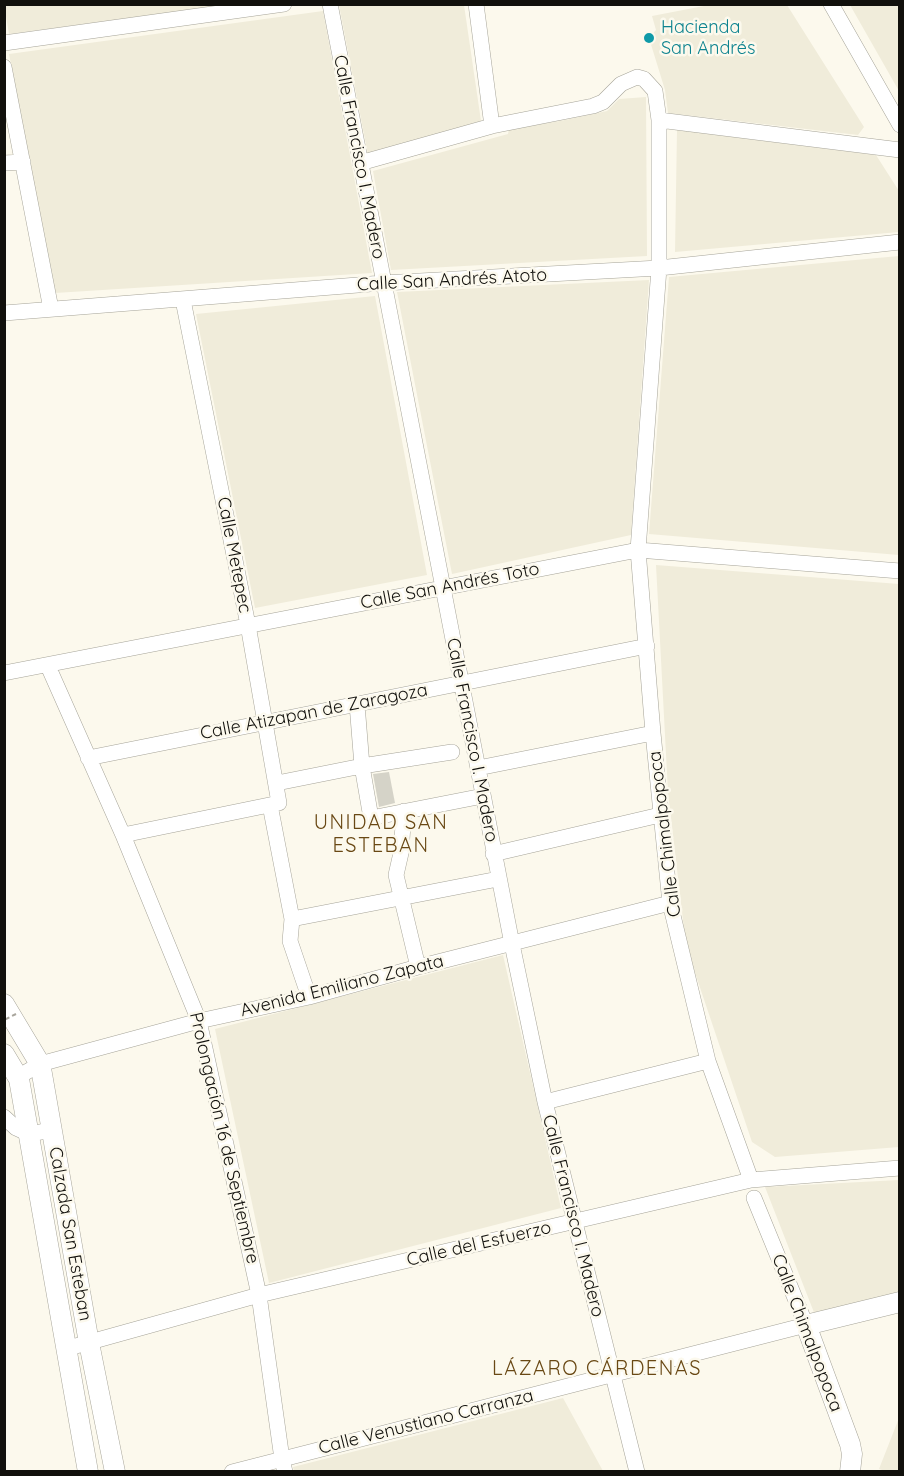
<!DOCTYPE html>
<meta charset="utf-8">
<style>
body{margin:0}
#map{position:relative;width:904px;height:1476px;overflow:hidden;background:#fcf9ed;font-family:Quicksand,sans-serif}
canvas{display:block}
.frame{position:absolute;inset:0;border:6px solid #11100c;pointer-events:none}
</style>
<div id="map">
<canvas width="904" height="1476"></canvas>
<div class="frame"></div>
</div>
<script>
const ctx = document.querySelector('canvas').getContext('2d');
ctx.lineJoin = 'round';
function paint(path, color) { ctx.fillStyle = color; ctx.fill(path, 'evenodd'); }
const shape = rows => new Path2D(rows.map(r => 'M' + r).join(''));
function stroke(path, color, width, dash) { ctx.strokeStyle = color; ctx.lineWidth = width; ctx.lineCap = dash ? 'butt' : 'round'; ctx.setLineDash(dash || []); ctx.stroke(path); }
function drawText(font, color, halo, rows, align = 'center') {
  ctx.font = font + ' Quicksand,sans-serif'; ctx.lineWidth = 5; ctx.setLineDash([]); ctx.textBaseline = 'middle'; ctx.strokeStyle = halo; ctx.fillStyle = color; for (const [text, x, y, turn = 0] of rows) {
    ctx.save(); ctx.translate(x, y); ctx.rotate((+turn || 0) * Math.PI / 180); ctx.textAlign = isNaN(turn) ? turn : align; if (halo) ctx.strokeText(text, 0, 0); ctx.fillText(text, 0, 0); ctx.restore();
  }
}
paint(shape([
 [4,5,228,5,9,34],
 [339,5,464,5,481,121,368,155],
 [709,5,787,5,864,127,858,135,668,113,665,90,649,38,656,30,652,16],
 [850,5,899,5,899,91],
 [323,11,372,273,55,293,9,54],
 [646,97,647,256,391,270,373,171,508,134,509,129,560,121,607,111,619,99],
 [677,130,876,155,899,191,899,232,675,252],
 [899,256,899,555,649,534,669,277],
 [649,280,631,535,452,574,397,292],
 [375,296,427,575,255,608,196,314],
 [656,565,899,584,899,1147,775,1157,752,1142,686,946,668,792],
 [503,955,561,1208,269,1283,215,1029],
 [899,1180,899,1292,815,1315,765,1187],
 [563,1398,603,1471,294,1471,293,1467],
 [899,1418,899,1471,885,1471,879,1469]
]), '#f0ecda');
paint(shape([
 [389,772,395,803,379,807,373,774]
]), '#d5d3c8');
const minor = shape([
 [330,4,512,944,545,1102,637,1472],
 [476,4,492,126],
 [831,4,900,125],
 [4,43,284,4],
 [4,67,51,309],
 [659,120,900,150],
 [4,163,23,162],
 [360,163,492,126,593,106,603,102,621,84,637,77,644,79,655,91,659,120,659,268,638,550,653,733,670,903,708,1061,751,1180],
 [4,313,383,283,659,268,900,242],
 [48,666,123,835,199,1021,259,1295,282,1459,285,1472],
 [4,673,638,550,900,571],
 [357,704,362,766,371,818,483,796],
 [88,758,647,646],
 [478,768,653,733],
 [277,783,362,766,452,752],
 [270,805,292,919,290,941,309,997],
 [404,811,401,853,396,875,418,967],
 [123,835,279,803,248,625,183,300],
 [493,854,660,815],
 [292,919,498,879],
 [18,1077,40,1064,199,1021,309,997,418,967,670,903],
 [545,1102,708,1061],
 [4,1117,16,1128,29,1134,52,1130],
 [65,1349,259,1295,751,1180,900,1168],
 [232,1472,806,1325,754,1198]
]);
const major = shape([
 [4,1004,40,1064,42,1074,89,1343,115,1472],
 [4,1054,19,1079,88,1472],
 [850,1472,852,1454,850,1444,806,1325,900,1302]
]);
stroke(minor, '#a6a499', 16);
stroke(major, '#a6a499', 21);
stroke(minor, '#fff', 15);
stroke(major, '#fff', 20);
stroke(shape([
 [4,1020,16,1014]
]), '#a9a69d', 2, [6, 3]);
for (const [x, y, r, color] of [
 [649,38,6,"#0f9aa8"]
]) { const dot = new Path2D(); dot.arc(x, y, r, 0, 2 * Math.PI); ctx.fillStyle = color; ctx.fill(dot); stroke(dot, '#fcf9ed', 2); }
drawText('18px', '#0d838f', '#fcf9ed', [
 ["Hacienda",661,28],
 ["San Andrés",661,49]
], 'left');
drawText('18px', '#11100c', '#fcf9ed', [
 ["Calle Francisco I. Madero",359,157,79],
 ["Calle San Andrés Atoto",452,280,-3],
 ["Calle Metepec",234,555,79],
 ["Calle San Andrés Toto",450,586,-11],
 ["Calle Atizapan de Zaragoza",314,712,-11],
 ["Calle Francisco I. Madero",472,740,79],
 ["Calle Chimalpopoca",665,834,-97],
 ["Avenida Emiliano Zapata",342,986,-14],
 ["Prolongación 16 de Septiembre",224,1138,77],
 ["Calle Francisco I. Madero",573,1216,76],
 ["Calzada San Esteban",70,1234,80],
 ["Calle del Esfuerzo",479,1244,-13],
 ["Calle Chimalpopoca",807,1333,69],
 ["Calle Venustiano Carranza",426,1422,-14]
]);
ctx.letterSpacing = '1.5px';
drawText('20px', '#694814', '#fcf9ed', [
 ["UNIDAD SAN",381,823],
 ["ESTEBAN",381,846],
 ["LÁZARO CÁRDENAS",597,1369]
]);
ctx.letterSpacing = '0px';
</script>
